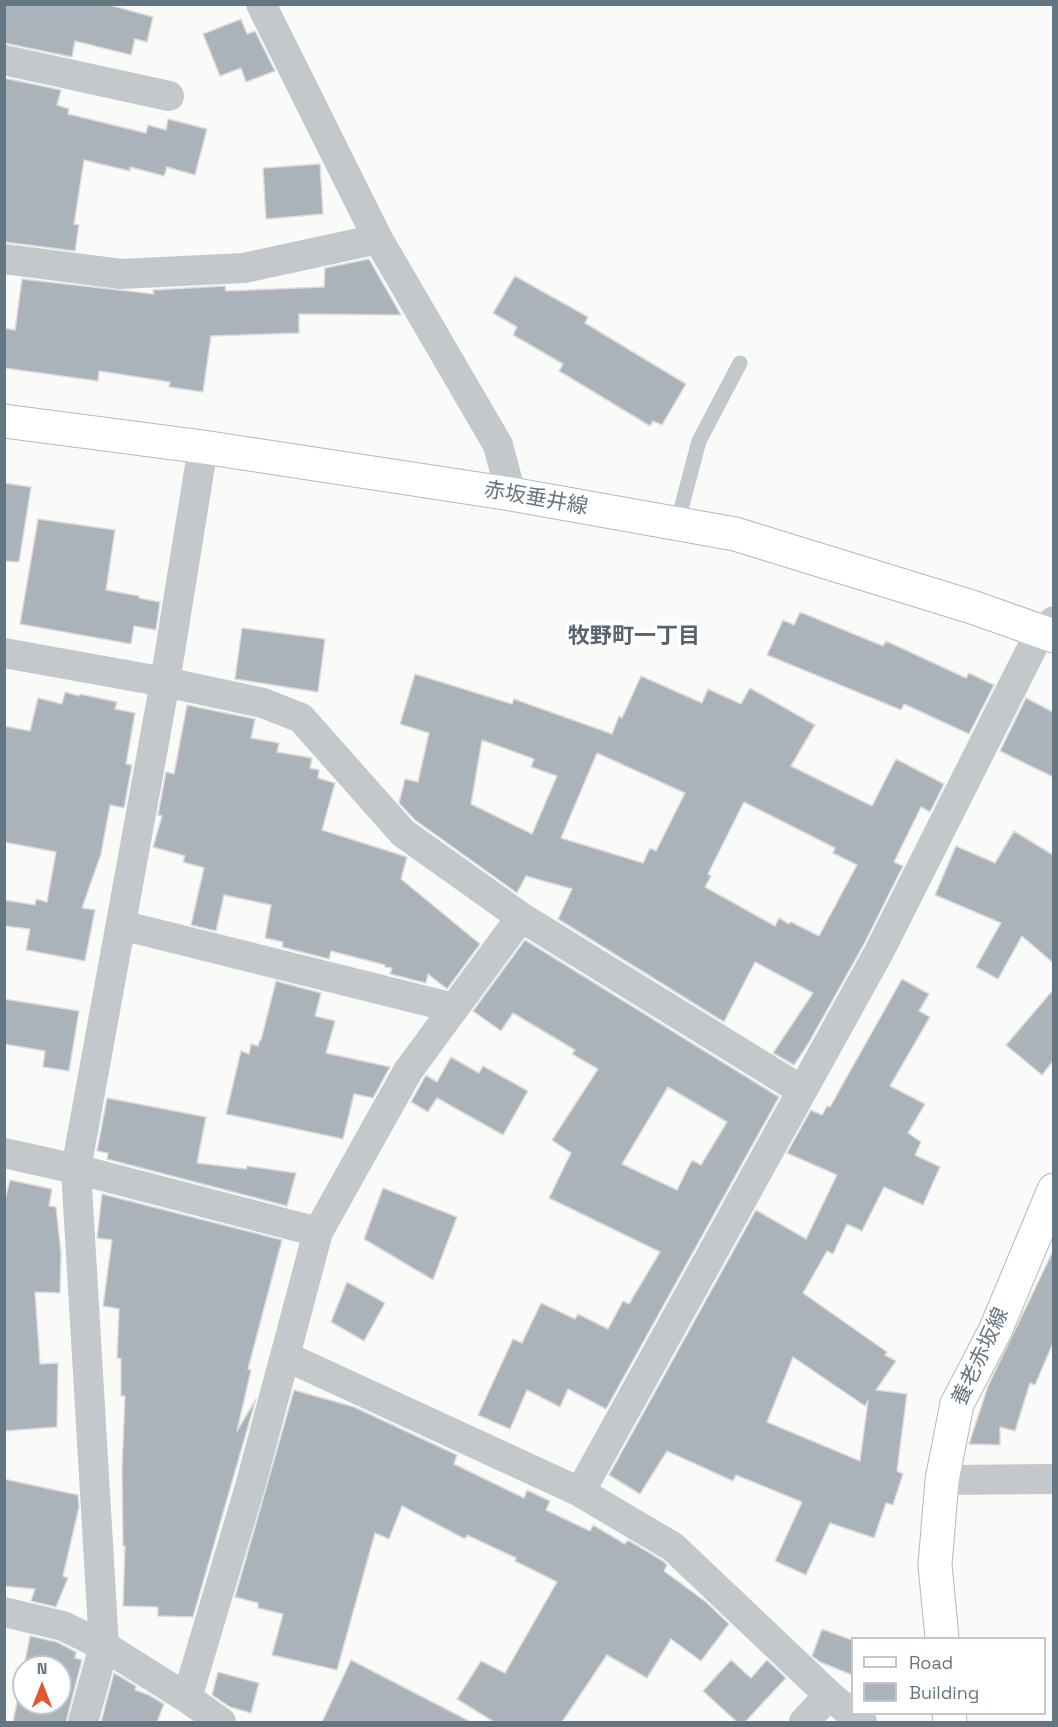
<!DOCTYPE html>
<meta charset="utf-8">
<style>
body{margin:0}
#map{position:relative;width:1058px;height:1727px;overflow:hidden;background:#fafaf8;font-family:"Space Grotesk",sans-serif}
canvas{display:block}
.frame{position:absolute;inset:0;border:6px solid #657683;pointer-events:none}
.legend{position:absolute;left:851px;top:1637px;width:195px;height:78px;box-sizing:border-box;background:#fff;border:2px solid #c1c8cd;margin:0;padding:8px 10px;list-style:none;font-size:18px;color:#657683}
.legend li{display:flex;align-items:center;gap:12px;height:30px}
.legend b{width:30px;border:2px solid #c1c8cd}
.north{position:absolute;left:12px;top:1655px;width:60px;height:60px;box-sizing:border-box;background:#fff;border:2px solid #c1c8cd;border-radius:50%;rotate:0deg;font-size:16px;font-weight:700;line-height:24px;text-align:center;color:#657683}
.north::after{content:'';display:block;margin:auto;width:21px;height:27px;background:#e4572e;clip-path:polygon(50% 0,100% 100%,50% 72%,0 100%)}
</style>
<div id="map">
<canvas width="1058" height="1727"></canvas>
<div class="frame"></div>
<ul class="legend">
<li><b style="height:8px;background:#fff"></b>Road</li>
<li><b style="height:16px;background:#aab3b9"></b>Building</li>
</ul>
<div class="north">N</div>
</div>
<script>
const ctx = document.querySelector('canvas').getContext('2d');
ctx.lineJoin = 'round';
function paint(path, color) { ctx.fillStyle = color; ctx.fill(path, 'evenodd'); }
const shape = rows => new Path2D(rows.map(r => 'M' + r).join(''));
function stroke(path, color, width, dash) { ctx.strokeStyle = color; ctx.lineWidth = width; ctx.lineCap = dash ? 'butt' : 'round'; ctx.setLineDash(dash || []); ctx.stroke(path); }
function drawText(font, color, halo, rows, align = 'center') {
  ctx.font = font + ' "Space Grotesk","Noto Sans JP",sans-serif'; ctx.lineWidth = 6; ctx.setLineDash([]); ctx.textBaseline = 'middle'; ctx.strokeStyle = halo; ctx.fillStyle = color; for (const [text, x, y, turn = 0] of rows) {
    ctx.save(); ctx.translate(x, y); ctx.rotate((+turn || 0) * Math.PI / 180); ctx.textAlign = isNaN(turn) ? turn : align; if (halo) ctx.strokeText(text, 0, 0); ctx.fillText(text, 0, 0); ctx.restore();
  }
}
const building = shape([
 [4,4,106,4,153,17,147,42,135,39,131,55,75,41,72,57,4,43,4,4],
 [241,19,247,34,255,31,275,71,246,82,241,68,220,76,203,34,241,19],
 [4,78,61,90,57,105,69,109,68,114,146,133,148,125,166,130,168,119,207,129,195,175,167,167,164,176,130,167,130,171,84,160,74,224,79,225,75,251,4,242,4,78],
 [320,164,323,214,266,219,263,168,320,164],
 [369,259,401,315,299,314,299,333,211,336,203,392,169,387,170,382,99,371,98,381,4,368,4,328,15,330,22,279,154,294,153,290,225,286,226,291,324,287,325,268,369,259],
 [515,276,588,317,585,323,686,384,662,425,653,421,650,426,559,371,563,364,513,335,517,327,493,313,515,276],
 [4,483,31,487,19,562,4,561,4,483],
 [38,519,115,530,106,590,139,596,139,598,160,602,156,630,134,626,131,644,20,624,38,519],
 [800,612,883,646,886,641,966,678,969,673,994,685,969,734,904,704,901,710,767,655,783,620,794,625,800,612],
 [242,628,325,639,318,692,235,679,242,628],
 [415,674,512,704,514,699,612,734,619,716,622,718,641,676,702,703,708,689,741,704,750,688,815,725,791,766,872,806,896,759,944,784,930,812,921,807,894,862,903,866,864,944,808,1044,794,1065,773,1053,813,993,755,962,724,1022,558,919,572,889,526,876,517,893,415,820,399,803,405,779,418,782,429,733,400,724,415,674],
 [482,740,534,759,531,767,557,776,532,834,471,804,482,740],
 [597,753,685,793,656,851,650,848,643,863,561,838,597,753],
 [744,802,835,848,833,853,857,865,819,936,791,922,789,924,779,918,775,926,705,887,711,876,708,874,744,802],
 [65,692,79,696,80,694,117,702,115,709,135,713,126,764,132,765,124,808,110,805,101,854,82,908,95,910,85,961,26,950,30,929,4,926,4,900,35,905,36,899,47,902,56,852,4,842,4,726,30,731,38,698,62,704,65,692],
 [1026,698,1053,712,1053,777,1000,751,1026,698],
 [187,705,255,719,251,738,279,743,277,752,312,758,310,768,319,770,318,778,335,783,322,830,407,857,401,879,480,944,447,989,428,974,426,983,390,974,392,968,385,967,385,965,331,951,329,959,282,947,283,942,265,938,271,905,224,895,216,931,191,925,204,868,183,862,185,856,153,847,162,816,158,815,166,772,174,774,187,705],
 [1014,831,1053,855,1053,963,1022,936,998,979,976,967,1001,923,935,895,956,846,995,863,1014,831],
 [525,940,779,1097,606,1409,568,1389,560,1407,527,1390,510,1429,478,1415,513,1339,522,1343,541,1303,575,1319,578,1314,608,1329,623,1301,629,1304,660,1252,549,1198,571,1153,552,1140,598,1069,572,1054,575,1050,513,1013,501,1031,473,1011,525,940],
 [668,1087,727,1122,701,1165,692,1160,677,1190,622,1164,668,1087],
 [902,979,929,994,919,1011,930,1017,890,1086,925,1104,908,1133,921,1142,915,1155,940,1167,923,1205,884,1187,862,1231,847,1224,833,1254,827,1251,803,1293,887,1352,885,1355,896,1361,876,1390,907,1394,897,1471,903,1474,893,1505,886,1503,874,1538,830,1523,806,1575,775,1561,802,1502,736,1475,733,1481,667,1451,640,1494,609,1475,756,1210,806,1239,837,1175,787,1153,811,1110,822,1115,827,1106,830,1107,902,979],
 [793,1357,865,1406,868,1401,860,1461,767,1422,793,1357],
 [276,981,321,993,315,1016,335,1021,326,1053,390,1067,373,1098,354,1094,343,1139,226,1114,241,1051,249,1054,251,1044,258,1046,260,1040,261,1040,276,981],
 [1053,990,1053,1061,1042,1075,1006,1045,1053,990],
 [4,999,79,1011,69,1071,43,1067,45,1051,4,1044,4,999],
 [451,1057,479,1073,483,1066,528,1091,503,1135,437,1098,428,1112,411,1102,426,1075,437,1082,451,1057],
 [107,1098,206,1117,197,1163,246,1169,247,1166,296,1173,287,1206,107,1159,108,1153,97,1151,107,1098],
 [10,1180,52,1189,49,1206,56,1207,61,1253,60,1293,35,1292,40,1364,58,1363,57,1427,4,1431,4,1203,10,1180],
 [383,1188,457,1217,433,1280,364,1239,383,1188],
 [102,1194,282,1240,248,1369,251,1370,237,1431,256,1399,193,1617,158,1616,158,1607,123,1606,125,1546,123,1546,122,1468,125,1396,121,1396,121,1359,117,1358,119,1309,103,1306,112,1240,97,1238,102,1194],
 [1053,1251,1053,1343,1035,1385,1030,1383,1015,1431,1000,1427,1000,1445,969,1444,988,1386,1053,1251],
 [347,1282,385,1303,364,1341,331,1322,347,1282],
 [294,1390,354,1407,457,1455,454,1464,524,1498,527,1490,550,1501,546,1510,590,1531,593,1525,625,1544,628,1540,663,1561,667,1565,664,1571,706,1602,729,1624,701,1661,671,1639,647,1678,607,1655,562,1722,494,1722,457,1699,481,1661,505,1673,557,1582,515,1561,516,1558,467,1535,465,1539,402,1506,389,1539,375,1533,337,1670,272,1655,283,1614,258,1608,258,1603,235,1597,294,1390],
 [4,1479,78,1495,79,1507,63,1576,68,1578,56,1607,31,1601,35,1589,4,1586,4,1479],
 [822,1629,852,1640,852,1675,820,1662,812,1656,822,1629],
 [30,1636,57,1642,76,1652,75,1658,82,1660,66,1722,13,1722,30,1636],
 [24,1667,60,1667,60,1703,24,1703,24,1667],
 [351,1660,471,1722,322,1722,351,1660],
 [731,1660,751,1678,767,1660,786,1678,745,1722,737,1722,703,1691,731,1660],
 [218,1672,259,1683,251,1713,230,1707,212,1695,218,1672],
 [114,1673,136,1686,135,1690,149,1695,164,1704,157,1722,101,1722,114,1673]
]);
paint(building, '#aab3b9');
stroke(building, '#dcdcda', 1.5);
const secondary = shape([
 [4,421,203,447,511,494,735,534,972,607,1054,636],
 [942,1638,935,1565,942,1480,957,1404,995,1331,1054,1190],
 [949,1714,950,1722]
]);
stroke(secondary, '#b3babf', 35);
stroke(shape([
 [677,524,699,441,740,363]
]), '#c3c8cc', 15);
stroke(shape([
 [261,4,378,239,498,445,511,494],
 [4,60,169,96],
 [4,259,121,274,244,268,378,239],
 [4,653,165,682,263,703,301,718,403,833,521,917,801,1090],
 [521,917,408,1071,318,1232,285,1356,580,1492,673,1547,829,1695,862,1722],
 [121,925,454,1008],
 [4,1153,76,1169,318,1232],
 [942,1480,1054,1479],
 [580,1492,879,952,1040,632,1054,621],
 [4,1612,63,1626,104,1646,187,1698,221,1722],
 [187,1698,251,1483,285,1356],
 [83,1722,104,1646,76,1169,165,682,203,447],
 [804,1722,829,1695]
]), '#c3c8cc', 30);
stroke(secondary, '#fff', 33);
drawText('21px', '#657683', '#fff', [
 ["赤坂垂井線",536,499,10],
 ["養老赤坂線",981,1357,-65]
]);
drawText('bold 22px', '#57646e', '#fff', [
 ["牧野町一丁目",634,637]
]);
</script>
